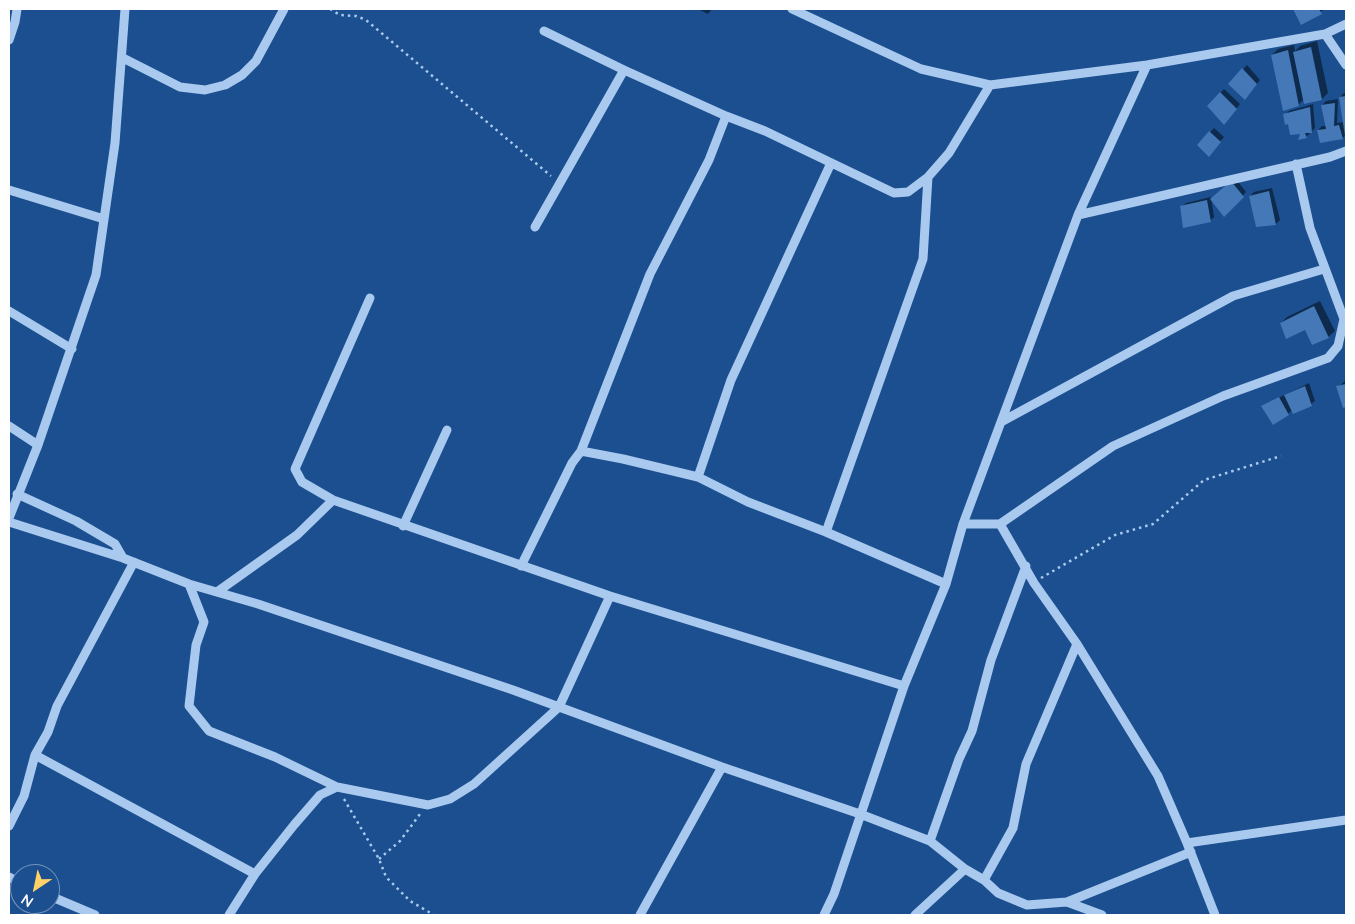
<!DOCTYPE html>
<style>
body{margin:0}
#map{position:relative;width:1355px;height:924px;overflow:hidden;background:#1b4f8f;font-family:Lato,sans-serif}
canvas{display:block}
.frame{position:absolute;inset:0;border:10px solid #fff;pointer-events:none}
.north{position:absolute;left:10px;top:864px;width:50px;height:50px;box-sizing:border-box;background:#1b4f8f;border:1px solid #7695bc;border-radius:50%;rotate:214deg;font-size:14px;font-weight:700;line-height:20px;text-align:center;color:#fff}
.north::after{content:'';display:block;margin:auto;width:18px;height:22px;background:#ffd166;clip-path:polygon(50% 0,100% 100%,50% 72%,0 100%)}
</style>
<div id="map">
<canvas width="1355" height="924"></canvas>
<div class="frame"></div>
<div class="north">N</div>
</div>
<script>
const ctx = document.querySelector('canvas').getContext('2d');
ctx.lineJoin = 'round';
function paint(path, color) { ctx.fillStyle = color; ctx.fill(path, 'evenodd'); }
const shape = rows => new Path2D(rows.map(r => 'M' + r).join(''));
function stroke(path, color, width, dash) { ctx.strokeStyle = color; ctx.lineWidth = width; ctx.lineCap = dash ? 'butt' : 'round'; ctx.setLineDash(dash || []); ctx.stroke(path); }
paint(shape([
 [698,9,712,9,708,14],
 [1294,9,1325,9,1302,23],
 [1317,41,1328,93,1322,99,1305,103,1304,99,1298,105,1272,55,1278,49,1294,45,1295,51,1300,46],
 [1247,65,1260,80,1249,94,1229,84],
 [1224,89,1240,104,1227,120,1208,106],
 [1344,93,1346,93,1346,134,1343,138,1318,130,1322,126,1327,126,1322,105,1326,101,1338,99,1337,123,1344,122,1340,97],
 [1313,104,1315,128,1306,137,1289,123,1285,115,1289,111],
 [1214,128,1224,137,1212,151,1199,145],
 [1235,178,1246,192,1224,216,1211,199],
 [1272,188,1280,220,1276,224,1250,196,1254,192],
 [1211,197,1214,217,1210,221,1182,207,1186,203],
 [1320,301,1335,331,1328,337,1313,344,1306,328,1281,323,1287,317],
 [1346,380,1346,406,1344,406,1338,387],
 [1309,383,1315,401,1311,404,1292,410,1288,414,1262,406]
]), '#0007');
paint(shape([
 [1293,9,1319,9,1322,14,1301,25],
 [1311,47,1322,100,1304,104,1293,52],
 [1288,50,1299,106,1283,111,1271,55],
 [1242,68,1257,84,1245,100,1228,84],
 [1220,92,1237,109,1224,125,1207,106],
 [1346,96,1346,136,1345,136,1339,97],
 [1335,103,1334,126,1339,125,1343,139,1320,143,1317,130,1326,129,1321,105],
 [1310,107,1312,133,1305,133,1307,138,1298,140,1300,134,1290,135,1288,124,1285,125,1283,114],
 [1209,131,1221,142,1209,157,1197,145],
 [1231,181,1244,197,1224,217,1210,199],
 [1269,191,1276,225,1256,227,1249,196],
 [1207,200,1211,222,1183,228,1180,206],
 [1314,306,1329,338,1312,345,1305,330,1286,339,1280,323],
 [1346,384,1346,407,1343,408,1336,386],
 [1305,386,1312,406,1293,414,1284,395],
 [1279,397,1289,415,1273,425,1261,406]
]), '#4478b7');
stroke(shape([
 [330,9,340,15,356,16,366,20,551,176],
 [1041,578,1115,535,1153,524,1204,480,1281,456],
 [344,799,379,859,386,877,410,901,434,915],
 [379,859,400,841,420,814]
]), '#a9c9ee', 2.5, [2.5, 4]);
stroke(shape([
 [792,9,921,69,990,85,1147,65,1325,34,1346,24],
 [544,31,624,70,726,116],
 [1325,34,1346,65],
 [9,40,15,22,17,9],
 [123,58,180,87,205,90,225,85,242,75,256,61,284,9],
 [9,190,104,219],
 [1078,215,1330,157,1346,151],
 [535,227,624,70],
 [9,311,72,349],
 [1001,422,1233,296,1324,269],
 [9,426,38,445],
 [581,451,650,274,709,160,726,116,765,131,894,193,908,192,928,177,949,153,990,85],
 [698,477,731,380,831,163],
 [17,494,76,521,115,544,123,558],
 [333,500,302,482,295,469,370,298],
 [9,518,38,445,96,275,115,143,125,9],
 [9,522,123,558,189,584,258,604,513,690,722,767,860,814,930,841],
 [963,524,1000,524,1034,583,1077,644,1158,776,1187,843,1215,915],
 [1000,524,1113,446,1223,396,1328,358,1338,346,1344,319,1310,228,1296,164],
 [403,526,447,430],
 [826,532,923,259,928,177],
 [521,566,572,463,581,451,623,459,698,477,748,502,826,532,946,584],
 [1026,566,991,660,972,731,959,759,930,841,965,869,984,880,998,893,1027,905,1067,902,1102,915],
 [189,584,204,622,196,645,189,706,209,731,275,757,337,787,428,805,450,799,474,784,559,707,610,596],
 [217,592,297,535,333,500,610,596,904,686],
 [35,755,255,874],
 [9,826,24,796,35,755,48,732,57,706,134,562],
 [1187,843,1346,820],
 [9,877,20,883],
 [984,880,1013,828,1026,764,1077,644],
 [50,896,95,915],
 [1067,902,1191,852],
 [229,915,255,874,294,825,320,795,337,787],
 [640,915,722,767],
 [824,915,834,894,904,686,946,584,963,524,1078,215,1147,65],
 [915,915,965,869]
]), '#a9c9ee', 9);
</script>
